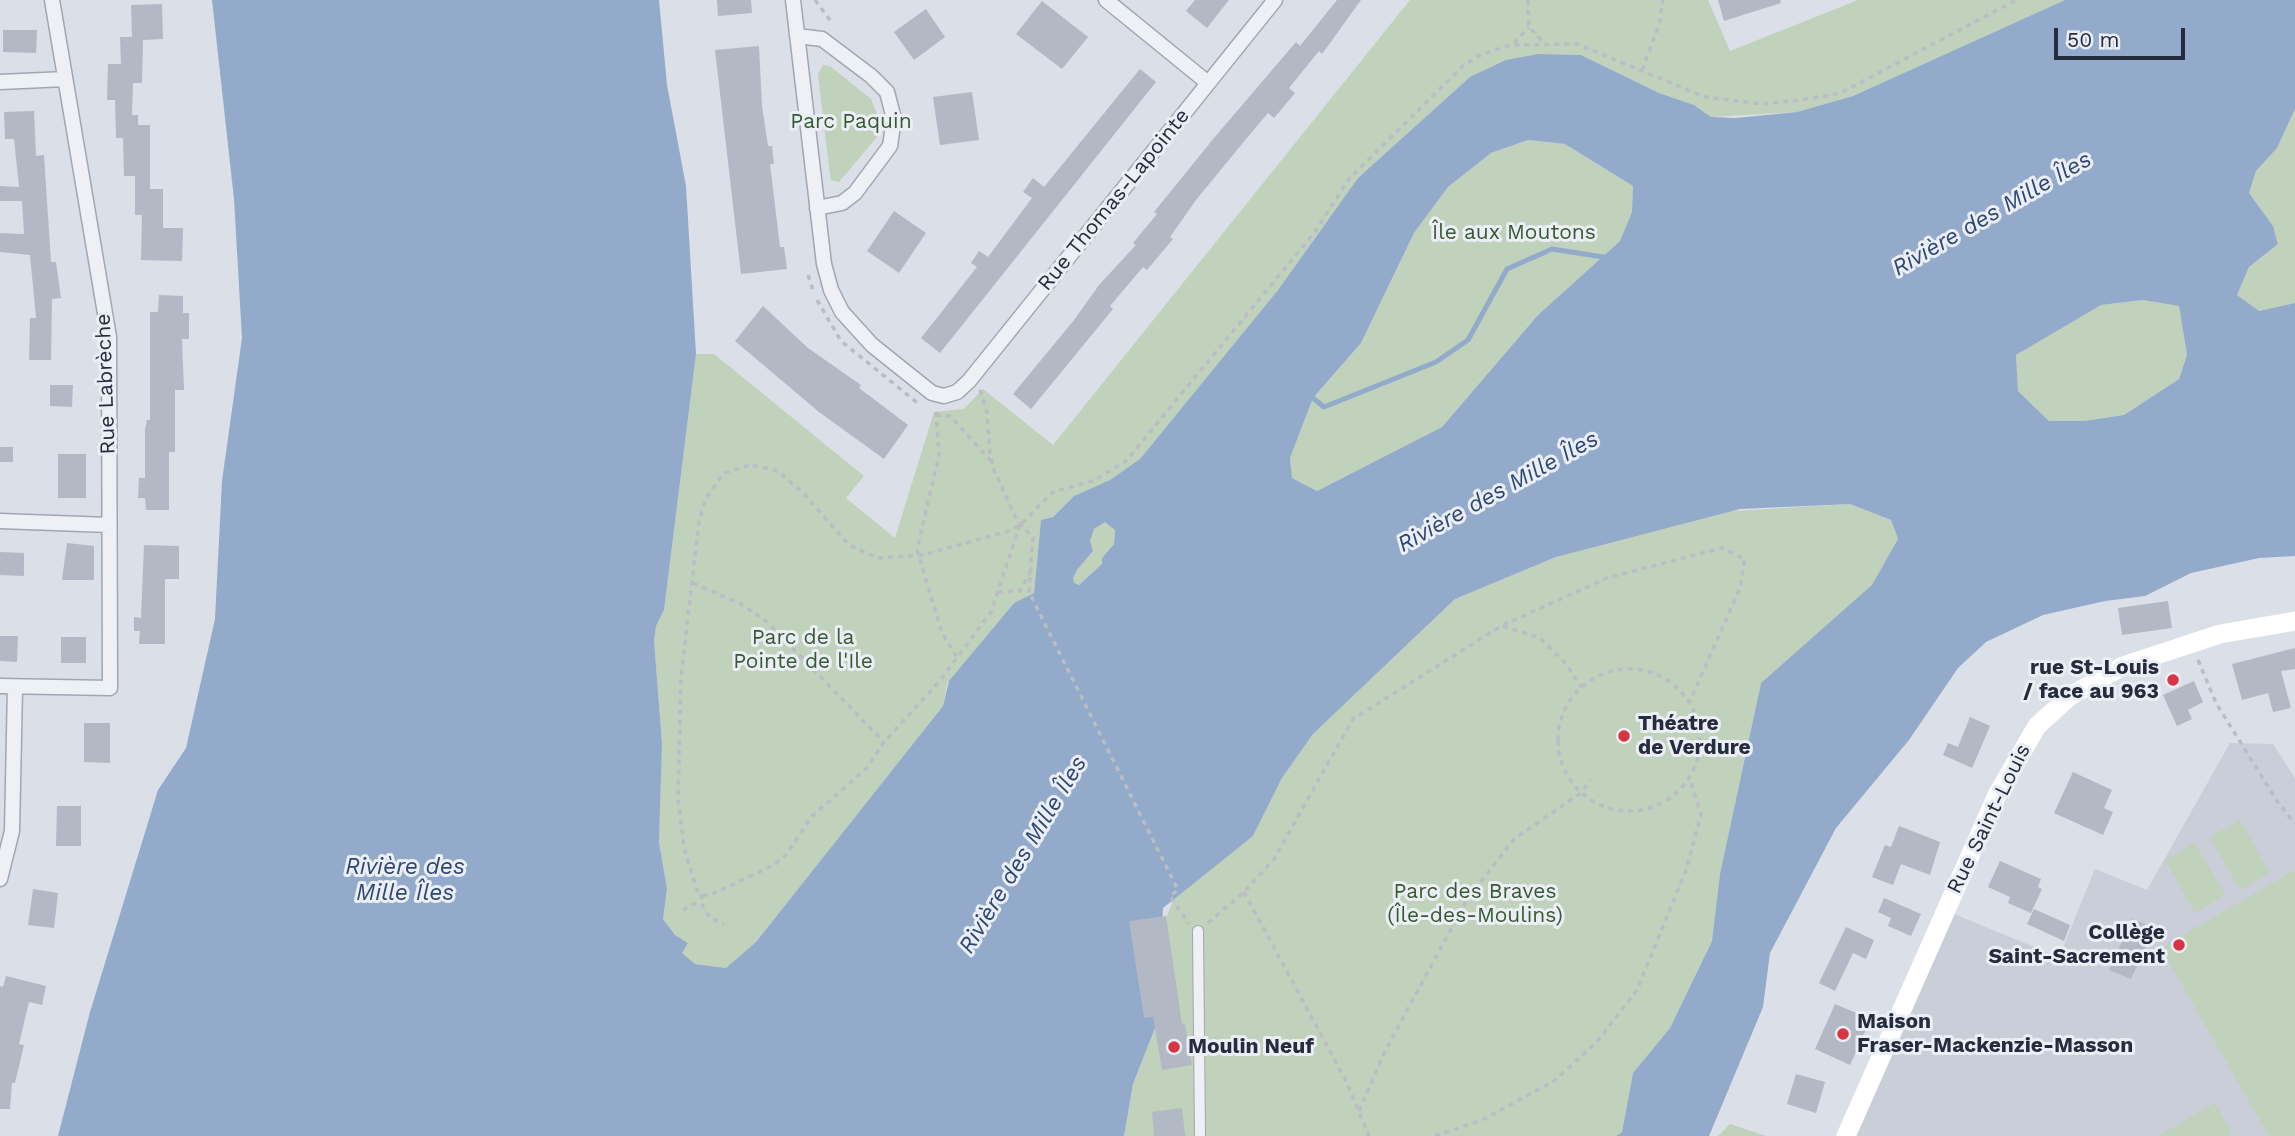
<!DOCTYPE html>
<meta charset="utf-8">
<style>
body{margin:0}
#map{position:relative;width:2295px;height:1136px;overflow:hidden;background:#dbdfe7;font-family:"Work Sans",sans-serif}
canvas{display:block}
.scale{position:absolute;left:2054px;top:28px;width:131px;height:32px;box-sizing:border-box;border:4px solid #252c3e;border-top:0;padding-left:9px;font-size:21px;line-height:24px;white-space:nowrap;color:#252c3e;-webkit-text-stroke:5px #ebeef5;paint-order:stroke}
</style>
<div id="map">
<canvas width="2295" height="1136"></canvas>
<div class="scale">50 m</div>
</div>
<script>
const ctx = document.querySelector('canvas').getContext('2d');
ctx.lineJoin = 'round';
function paint(path, color) { ctx.fillStyle = color; ctx.fill(path, 'evenodd'); }
const shape = rows => new Path2D(rows.map(r => 'M' + r).join(''));
function stroke(path, color, width, dash) { ctx.strokeStyle = color; ctx.lineWidth = width; ctx.lineCap = dash ? 'butt' : 'round'; ctx.setLineDash(dash || []); ctx.stroke(path); }
function drawText(font, color, halo, rows, align = 'center') {
  ctx.font = font + ' "Work Sans",sans-serif'; ctx.lineWidth = 6; ctx.setLineDash([]); ctx.textBaseline = 'middle'; ctx.strokeStyle = halo; ctx.fillStyle = color; for (const [text, x, y, turn = 0] of rows) {
    ctx.save(); ctx.translate(x, y); ctx.rotate((+turn || 0) * Math.PI / 180); ctx.textAlign = isNaN(turn) ? turn : align; if (halo) ctx.strokeText(text, 0, 0); ctx.fillText(text, 0, 0); ctx.restore();
  }
}
paint(shape([
 [2230,743,2273,744,2295,778,2295,1136,1854,1136,1949,912,2059,957,2095,869,2147,890]
]), '#c9ced9');
paint(shape([
 [1410,0,1708,0,1730,51,1858,0,2065,0,1853,96,1797,112,1711,117,1694,105,1659,93,1581,55,1539,54,1470,77,1358,178,1278,290,1140,459,1110,480,1074,496,1053,517,1041,520,1034,593,1014,603,947,684,943,706,756,942,726,968,695,964,682,953,688,943,675,935,663,919,667,889,659,842,662,743,654,641,656,626,664,610,696,354,714,354,864,476,846,498,895,538,934,412,964,409,983,389,1053,445],
 [823,65,830,66,871,99,878,117,877,137,839,182,831,180,830,175,818,74],
 [2295,109,2295,303,2259,311,2237,295,2249,267,2278,244,2273,226,2249,193,2256,171,2277,148],
 [1528,140,1565,144,1633,186,1632,212,1620,241,1538,315,1442,427,1317,491,1292,478,1290,458,1313,398,1361,343,1414,233,1448,187,1491,153],
 [2143,300,2179,306,2187,355,2179,379,2124,415,2084,421,2049,421,2018,391,2016,355,2101,305],
 [1850,504,1891,520,1898,539,1873,585,1761,683,1720,874,1712,941,1670,1028,1633,1073,1622,1132,1616,1136,1124,1136,1133,1084,1155,1028,1163,926,1175,896,1253,836,1282,778,1313,734,1455,599,1556,557,1718,512],
 [1105,522,1115,529,1114,544,1102,558,1102,564,1079,585,1074,584,1072,578,1077,570,1093,551,1090,541,1094,529],
 [2240,820,2270,873,2240,890,2210,837],
 [2195,843,2225,895,2195,913,2165,860],
 [2295,870,2295,1136,2269,1136,2161,948],
 [2215,1103,2232,1133,2227,1136,2158,1136],
 [1730,1124,1766,1136,1718,1136]
]), '#c0d1bc');
paint(shape([
 [212,0,659,0,667,85,686,186,696,354,664,610,656,626,654,641,662,743,659,842,667,889,663,919,675,935,688,943,682,953,695,964,726,968,756,942,943,706,949,681,1014,603,1034,593,1041,520,1053,517,1074,496,1110,480,1140,459,1278,290,1358,178,1470,77,1506,60,1539,54,1581,55,1659,93,1694,105,1711,117,1736,118,1797,112,1853,96,2065,0,2295,0,2295,109,2277,148,2256,171,2249,193,2273,226,2278,244,2249,267,2237,295,2259,311,2295,303,2295,556,2259,558,2191,573,2145,596,2105,601,2043,615,1986,642,1958,668,1909,740,1836,828,1770,953,1763,1007,1709,1136,1616,1136,1622,1132,1633,1073,1670,1028,1712,941,1720,874,1761,683,1872,585,1898,539,1891,520,1850,504,1740,509,1556,557,1455,599,1313,734,1282,778,1253,836,1163,908,1155,1028,1133,1084,1124,1136,58,1136,90,1012,158,790,186,748,215,619,222,481,242,338,234,199],
 [1528,140,1565,144,1633,186,1632,212,1620,241,1538,315,1442,427,1317,491,1292,478,1290,458,1313,398,1361,343,1414,233,1448,187,1491,153],
 [2143,300,2179,306,2187,355,2179,379,2124,415,2084,421,2049,421,2018,391,2016,355,2101,305],
 [1105,522,1115,530,1114,544,1102,558,1102,564,1079,585,1074,583,1073,578,1077,570,1093,551,1090,541,1094,529]
]), '#93aaca');
stroke(shape([
 [1313,398,1324,407,1436,362,1468,340,1507,269,1552,249,1603,257]
]), '#93aaca', 5);
paint(shape([
 [717,0,751,0,752,13,718,16],
 [1195,0,1229,0,1207,28,1186,11],
 [1337,0,1361,0,1322,54,1319,51,1289,88,1295,93,1274,118,1268,113,1246,139,1196,200,1170,237,1173,239,1147,270,1143,267,1110,306,1113,309,1031,409,1013,394,1074,320,1099,285,1136,245,1133,243,1157,214,1154,212,1214,138,1296,42,1300,46],
 [1718,0,1780,0,1781,3,1724,21],
 [1042,1,1088,37,1062,69,1016,34],
 [162,4,163,39,143,40,142,83,133,83,132,115,138,115,138,125,150,125,150,189,163,189,163,228,183,228,182,261,141,260,142,215,135,215,135,176,124,176,123,138,116,138,115,100,107,100,108,64,121,64,120,37,132,37,131,5],
 [926,9,945,37,914,60,894,32],
 [3,30,37,30,36,53,3,52],
 [759,46,762,106,768,146,772,146,774,164,770,164,780,247,784,247,787,269,741,274,715,50],
 [1140,69,1156,82,940,353,921,338,977,267,971,263,979,251,988,257,1032,198,1023,192,1033,178,1044,187],
 [972,92,979,140,940,145,933,97],
 [34,111,36,156,44,155,51,262,56,262,61,298,52,299,51,360,29,360,30,318,36,318,30,255,0,252,0,233,24,234,22,201,0,201,0,186,19,187,14,139,5,139,4,112],
 [894,211,926,233,899,273,867,251],
 [159,295,183,296,183,313,189,313,189,339,182,339,184,390,175,390,175,452,169,452,169,510,146,510,145,498,138,498,139,478,145,478,145,429,147,420,150,420,150,312,158,312],
 [763,306,808,348,861,385,859,388,908,425,884,459,819,412,735,341],
 [50,385,73,385,72,407,50,406],
 [0,447,13,447,13,462,0,462],
 [58,454,86,454,86,498,58,498],
 [67,543,94,546,94,580,62,580],
 [144,545,179,546,179,579,165,579,165,644,139,644,140,631,134,631,134,617,141,618],
 [0,552,24,553,24,576,0,575],
 [2168,601,2172,628,2122,635,2118,608],
 [0,636,18,636,17,662,0,661],
 [61,637,86,637,86,663,61,663],
 [2295,648,2295,669,2281,671,2291,708,2273,712,2268,693,2242,700,2232,664],
 [2194,681,2203,702,2188,710,2192,719,2177,726,2163,695],
 [1970,717,1990,726,1972,768,1943,755,1948,743,1958,747],
 [84,723,110,723,110,763,84,762],
 [2073,772,2112,790,2104,808,2113,812,2103,835,2054,813],
 [57,806,81,806,81,846,56,846],
 [1899,826,1940,842,1930,875,1901,864,1893,885,1872,877,1885,845,1891,847],
 [2000,861,2041,879,2038,887,2042,889,2031,913,2008,903,2010,897,1988,887],
 [33,889,58,893,54,928,28,925],
 [1884,898,1921,914,1911,936,1888,926,1891,918,1878,912],
 [2034,909,2070,925,2064,941,2027,924],
 [1166,916,1182,1024,1185,1024,1192,1065,1162,1070,1153,1017,1144,1018,1129,921],
 [2132,919,2154,928,2131,979,2109,970],
 [1846,927,1874,940,1866,959,1853,953,1835,991,1819,983],
 [6,976,46,986,42,1005,29,1002,19,1044,24,1045,15,1083,12,1083,10,1109,0,1109,0,986,3,987],
 [1835,1004,1871,1019,1850,1065,1815,1049],
 [1796,1074,1825,1082,1816,1113,1787,1104],
 [1182,1108,1185,1136,1154,1136,1152,1112]
]), '#b2b8c4');
const pedestrian = shape([
 [1198,931,1200,1136]
]);
const minor = shape([
 [793,0,824,264,831,290,842,312,872,345,932,393,944,396,957,392,969,381,1275,0],
 [1106,0,1208,83],
 [797,36,822,39,871,76,887,92,894,119,890,146,855,193,842,203,817,208],
 [0,82,65,79],
 [0,521,109,525],
 [0,686,110,688,109,337,52,0],
 [0,879,12,831,15,687]
]);
stroke(pedestrian, '#a1a6b1', 12);
stroke(minor, '#a1a6b1', 17);
stroke(shape([
 [815,0,833,24],
 [1528,0,1529,27,1544,43],
 [1514,43,1529,27],
 [1642,70,1659,25,1663,0],
 [808,275,814,293],
 [817,300,841,341,920,405],
 [980,390,987,413,990,455,994,470,1016,518,1033,538,1029,592,1178,890,1170,896,1189,924],
 [936,412,939,455,917,550,942,633,957,657],
 [936,415,950,416,991,461],
 [1020,525,991,612,938,683,884,742,866,769,812,816,786,855,774,865,710,895,703,895,697,890,684,847,678,799,681,677,699,521,706,498,724,473,750,465,778,471,804,494,849,545,878,558,923,555,1006,532,1020,525,1053,492,1095,480,1126,461,1314,233,1349,179,1462,67,1478,56,1510,45,1577,44,1705,97,1762,104,1792,101,1833,95,1850,88,2016,0],
 [693,583,741,604,766,621,884,742],
 [998,592,1020,591,1030,572],
 [1503,626,1540,638,1566,664,1581,687],
 [2198,660,2216,703,2277,801,2295,824],
 '1558 740a71 71 0 1 1 142 0a71 71 0 1 1-142 0Z',
 [1244,892,1346,1081,1369,1136],
 [702,894,701,903,710,918,724,924],
 [683,910,700,901],
 [1208,923,1244,892,1274,859,1353,719,1501,626,1607,578,1722,548,1745,559,1740,588,1690,701],
 [1359,1111,1384,1053,1466,901,1514,839,1581,793,1590,780],
 [1435,1136,1482,1120,1554,1081,1596,1043,1637,990,1686,870,1701,815,1690,779]
]), '#babdc5', 3.5, [5, 5]);
stroke(pedestrian, '#eef0f5', 10);
stroke(minor, '#eef0f5', 14);
stroke(shape([
 [1846,1136,1997,795,2037,726,2070,696,2123,666,2220,634,2295,621]
]), '#fff', 19);
for (const [x, y, r, color] of [
 [2173,680,7,"#d63643"],
 [1624,736,7,"#d63643"],
 [2179,945,7,"#d63643"],
 [1843,1034,7,"#d63643"],
 [1174,1047,7,"#d63643"]
]) { const dot = new Path2D(); dot.arc(x, y, r, 0, 2 * Math.PI); ctx.fillStyle = color; ctx.fill(dot); stroke(dot, '#ebeef5', 2.5); }
drawText('21px', '#365a31', '#ebeef5', [
 ["Parc Paquin",851,122],
 ["Île aux Moutons",1514,233],
 ["Parc de la",803,638],
 ["Pointe de l'Ile",803,662],
 ["Parc des Braves",1475,892],
 ["(Île-des-Moulins)",1475,916]
]);
drawText('21px', '#252c3e', '#ebeef5', [
 ["Rue Thomas-Lapointe",1114,200,-51],
 ["Rue Labrèche",106,384,-92],
 ["Rue Saint-Louis",1989,819,-64]
]);
drawText('bold 21px', '#252c3e', '#ebeef5', [
 ["rue St-Louis",2159,668,"right"],
 ["/ face au 963",2159,692,"right"],
 ["Théatre",1638,724],
 ["de Verdure",1638,748],
 ["Collège",2165,933,"right"],
 ["Saint-Sacrement",2165,957,"right"],
 ["Maison",1857,1022],
 ["Fraser-Mackenzie-Masson",1857,1046],
 ["Moulin Neuf",1188,1047]
], 'left');
drawText('italic 23px', '#2c4774', '#ebeef5', [
 ["Rivière des Mille Îles",1992,214,-30],
 ["Rivière des Mille Îles",1498,492,-29],
 ["Rivière des Mille Îles",1023,855,-59],
 ["Rivière des",405,867],
 ["Mille Îles",405,893]
]);
</script>
